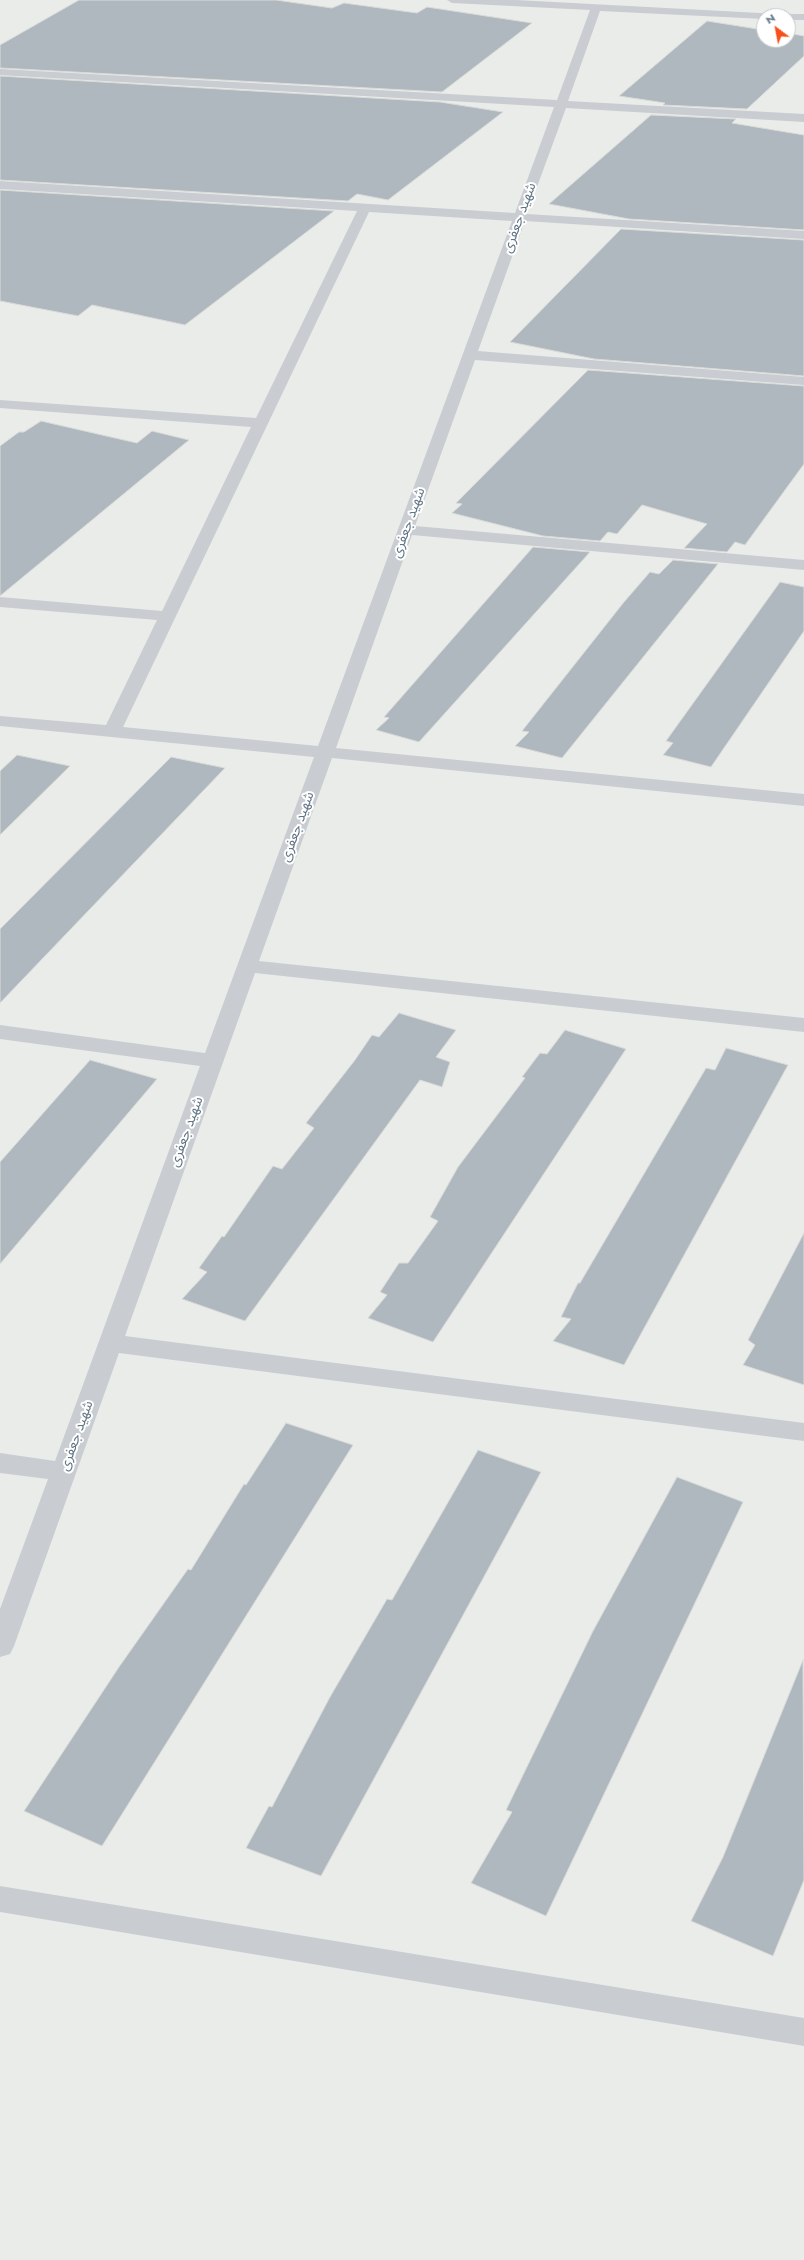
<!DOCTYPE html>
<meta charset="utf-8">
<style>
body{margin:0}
#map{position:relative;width:804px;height:2260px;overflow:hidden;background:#fafaf7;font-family:Jost,sans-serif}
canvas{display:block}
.north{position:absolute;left:756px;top:8px;width:40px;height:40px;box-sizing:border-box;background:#fff;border:1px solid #c0c8ce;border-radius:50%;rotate:328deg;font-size:11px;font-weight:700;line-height:16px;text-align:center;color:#617585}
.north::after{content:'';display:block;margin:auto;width:14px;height:18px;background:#f5511b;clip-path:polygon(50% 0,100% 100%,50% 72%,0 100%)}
</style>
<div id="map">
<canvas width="804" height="2260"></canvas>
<div class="north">N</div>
</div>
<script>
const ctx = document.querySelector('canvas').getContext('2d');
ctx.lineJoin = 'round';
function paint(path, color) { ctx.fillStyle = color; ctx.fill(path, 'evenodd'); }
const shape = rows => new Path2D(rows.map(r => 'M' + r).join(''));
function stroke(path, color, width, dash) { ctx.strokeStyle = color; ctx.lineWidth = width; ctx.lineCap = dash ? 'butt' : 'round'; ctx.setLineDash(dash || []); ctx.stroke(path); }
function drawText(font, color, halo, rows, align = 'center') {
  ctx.font = font + ' Jost,"Noto Sans Arabic",sans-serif'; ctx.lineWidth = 4; ctx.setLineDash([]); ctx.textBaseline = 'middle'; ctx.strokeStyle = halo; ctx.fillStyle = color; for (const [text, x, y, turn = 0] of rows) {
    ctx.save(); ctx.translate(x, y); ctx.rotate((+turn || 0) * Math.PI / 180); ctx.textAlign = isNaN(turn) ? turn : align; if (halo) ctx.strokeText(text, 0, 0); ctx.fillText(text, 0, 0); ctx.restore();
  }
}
paint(shape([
 [0,0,804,0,804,2260,0,2260],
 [764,16,788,16,788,40,764,40]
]), '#eaecea');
const building = shape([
 [79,0,276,0,332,8,344,3,417,13,427,7,532,23,442,92,0,68,0,45,79,0],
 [707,21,764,30,764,40,788,40,788,33,804,36,804,56,747,109,663,105,665,103,619,96,707,21],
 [0,76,440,102,503,112,388,200,357,194,348,201,0,180,0,76],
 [651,115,736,119,732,123,804,135,804,230,629,219,549,204,651,115],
 [0,190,334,211,185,325,92,305,78,316,0,301,0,190],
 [621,229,804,240,804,376,594,359,510,342,621,229],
 [588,370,804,386,804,464,745,545,735,542,727,552,684,548,707,524,642,505,617,534,608,532,600,541,543,536,452,513,462,504,456,503,588,370],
 [41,421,137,443,152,431,189,440,0,596,0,446,19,432,24,432,41,421],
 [533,547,590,552,419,742,376,730,389,718,384,717,533,547],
 [673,560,718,564,562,758,515,746,529,732,522,731,624,602,650,572,659,574,673,560],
 [780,582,804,587,804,631,711,767,663,755,673,743,666,741,780,582],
 [17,755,70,766,0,835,0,771,17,755],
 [171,757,225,768,0,1003,0,929,171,757],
 [399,1013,456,1030,436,1057,450,1062,442,1087,420,1080,245,1321,182,1299,207,1272,199,1268,222,1236,224,1237,273,1166,282,1169,314,1128,306,1123,355,1060,372,1035,379,1037,399,1013],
 [565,1030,626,1049,433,1342,368,1318,387,1295,380,1292,399,1263,408,1263,438,1221,430,1217,458,1167,525,1078,522,1077,540,1053,547,1054,565,1030],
 [726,1048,788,1065,624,1365,553,1341,571,1319,561,1317,578,1283,580,1283,706,1068,715,1070,726,1048],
 [90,1060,157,1079,0,1264,0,1162,90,1060],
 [804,1233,804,1385,743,1365,755,1345,748,1340,804,1233],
 [286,1423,353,1445,102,1846,24,1811,119,1667,188,1569,191,1570,244,1484,246,1485,286,1423],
 [478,1450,541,1472,321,1876,246,1848,269,1806,272,1807,330,1697,387,1599,392,1600,478,1450],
 [677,1477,743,1502,546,1916,471,1883,512,1812,506,1810,593,1631,677,1477],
 [803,1660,804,1880,773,1956,691,1921,723,1857,803,1660]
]);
paint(building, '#aeb8be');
stroke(building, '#dbdbd9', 1);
paint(shape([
 [447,0,516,0,779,14,780,16,764,16,764,19,600,11,568,101,804,114,804,122,566,108,527,214,804,231,804,239,525,221,478,351,804,377,804,385,475,360,415,526,804,560,804,570,412,535,336,748,804,794,804,806,332,758,259,961,804,1018,804,1032,255,973,125,1336,804,1423,804,1441,119,1353,14,1646,10,1654,0,1657,0,1609,48,1479,0,1473,0,1453,55,1461,200,1066,0,1039,0,1025,205,1053,314,757,0,726,0,716,106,725,157,620,0,607,0,597,162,611,251,427,0,408,0,400,256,418,357,211,0,189,0,181,515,213,554,107,0,75,0,69,557,100,590,10,452,3,447,0],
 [369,212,512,221,318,746,123,727,369,212],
 [788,14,804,14,804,20,788,20,788,16,783,16,788,14],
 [0,1886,804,2018,804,2046,0,1912,0,1886]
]), '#c9cdd1');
drawText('14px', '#617585', '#fff', [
 ["شهید جعفری",520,218,-70],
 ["شهید جعفری",409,523,-70],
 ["شهید جعفری",298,827,-70],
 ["شهید جعفری",187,1132,-70],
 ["شهید جعفری",77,1436,-70]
]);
</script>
